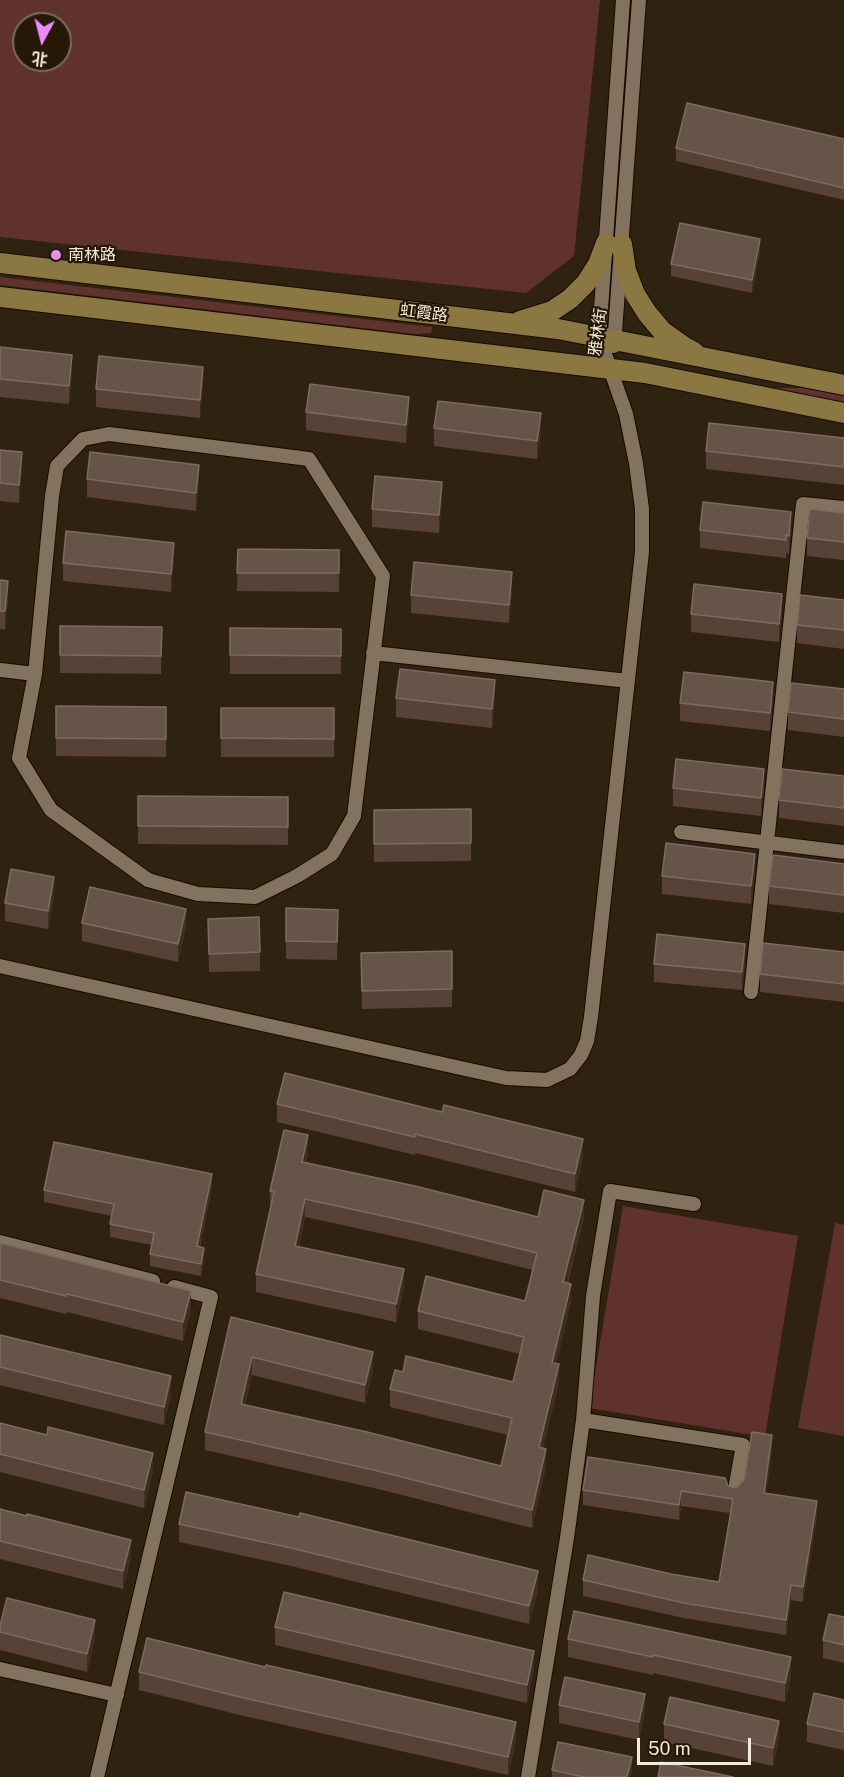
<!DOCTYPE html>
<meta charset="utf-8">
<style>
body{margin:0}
#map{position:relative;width:844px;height:1777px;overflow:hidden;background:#302210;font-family:"Public Sans","Noto Sans SC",sans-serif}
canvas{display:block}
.north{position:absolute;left:12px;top:12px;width:60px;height:60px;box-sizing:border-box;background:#261806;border:2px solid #786c5c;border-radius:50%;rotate:187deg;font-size:16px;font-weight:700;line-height:24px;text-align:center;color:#f2e9dd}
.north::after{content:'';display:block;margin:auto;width:21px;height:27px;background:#ec8cfa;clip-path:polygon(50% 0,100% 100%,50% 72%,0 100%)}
.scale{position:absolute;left:637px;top:1738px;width:114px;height:27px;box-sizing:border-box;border:3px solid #f2e9dd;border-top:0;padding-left:8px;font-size:18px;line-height:21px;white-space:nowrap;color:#f2e9dd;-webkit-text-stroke:4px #261806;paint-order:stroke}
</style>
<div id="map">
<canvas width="844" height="1777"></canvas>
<div class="north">北</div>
<div class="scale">50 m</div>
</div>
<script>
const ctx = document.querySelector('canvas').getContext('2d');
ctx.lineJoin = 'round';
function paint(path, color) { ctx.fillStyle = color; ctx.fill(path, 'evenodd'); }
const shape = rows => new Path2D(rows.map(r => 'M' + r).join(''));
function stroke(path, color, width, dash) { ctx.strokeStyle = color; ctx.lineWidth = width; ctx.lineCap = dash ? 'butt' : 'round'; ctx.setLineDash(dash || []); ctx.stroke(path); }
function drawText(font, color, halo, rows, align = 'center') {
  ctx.font = font + ' "Public Sans","Noto Sans SC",sans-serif'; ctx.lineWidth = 4.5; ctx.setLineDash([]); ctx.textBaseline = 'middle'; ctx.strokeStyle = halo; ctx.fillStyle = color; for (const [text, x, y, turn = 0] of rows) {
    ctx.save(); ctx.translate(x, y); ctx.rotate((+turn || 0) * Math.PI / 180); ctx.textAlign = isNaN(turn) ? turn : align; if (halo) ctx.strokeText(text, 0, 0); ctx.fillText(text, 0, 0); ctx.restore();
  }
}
paint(shape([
 [0,0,600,0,574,256,526,293,0,237],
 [24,24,60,24,60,60,24,60],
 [0,277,432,327,431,333,414,334,0,285],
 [775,388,819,388,844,393,844,405,774,392],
 [623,1206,798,1236,765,1437,589,1408],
 [835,1223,844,1225,844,1436,798,1428]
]), '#60322d');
const street = shape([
 [614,346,639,0],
 [109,434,309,459,383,576,354,816,332,854,297,876,255,897,198,894,148,880,51,810,19,758,35,674,52,496,57,466,83,439,109,434],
 [373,653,628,681],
 [0,670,35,674],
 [681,832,844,852],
 [0,966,506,1078,547,1080,570,1069,581,1055,587,1041,591,1017,642,552,642,509,636,463,626,414,599,337,623,0],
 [751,992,803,504,844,508],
 [0,1242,153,1281],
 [583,1420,743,1445,734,1495],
 [0,1669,117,1695],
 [97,1777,211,1297,174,1287],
 [528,1777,567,1538,583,1420,593,1296,610,1191,694,1204]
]);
const secondary = shape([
 [622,244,626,271,635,294,647,313,662,331,683,346,694,352],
 [0,263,558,329,844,385],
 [0,297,645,373,844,413],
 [520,321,552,311,570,299,586,283,598,264,606,243]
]);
stroke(street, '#170b00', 16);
stroke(secondary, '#170b00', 22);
stroke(street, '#82725e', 14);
stroke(secondary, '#8b7742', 20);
paint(shape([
 [844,139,844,200,676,161,676,148],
 [760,252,752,293,671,276,671,264],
 [0,347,72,373,69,404,0,397],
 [203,385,200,418,96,407,96,389],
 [306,412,409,415,406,443,306,430],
 [434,428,541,432,537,459,434,446],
 [844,438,844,485,706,469,706,451],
 [0,450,22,470,19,503,0,501],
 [87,479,199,483,196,511,87,497],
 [442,500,439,533,372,527,372,509],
 [844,513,844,560,807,556,807,538],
 [700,530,791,530,789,554,786,553,786,558,700,548],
 [238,549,339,550,339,592,237,591],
 [174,561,171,592,63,581,63,563],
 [0,580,8,599,5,630,0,629],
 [512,590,509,623,411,613,411,595],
 [844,600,844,649,797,643,797,625],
 [782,612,779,642,691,632,691,614],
 [60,626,162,627,161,674,60,673],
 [230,628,341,629,341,674,230,674],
 [844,689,844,737,788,730,788,712],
 [396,698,495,698,492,728,396,717],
 [773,700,770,731,680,721,680,703],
 [56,706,166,707,166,757,56,756],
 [221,708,334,708,334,757,221,757],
 [844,776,844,826,779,818,779,800],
 [673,788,764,788,761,816,673,806],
 [138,796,288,797,288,845,138,844],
 [471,809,471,861,374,862,374,810],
 [844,864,844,913,769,904,769,886],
 [755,872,751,904,662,894,662,876],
 [54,895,48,929,5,921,5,903],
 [286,908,338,910,337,960,286,959],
 [208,919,260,952,260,971,209,972],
 [82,923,186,927,178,962,82,941],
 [452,951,452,1007,362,1009,361,953],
 [844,952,844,1002,760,992,760,974],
 [745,962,742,990,654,982,654,964],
 [277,1104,583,1157,575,1192,415,1153,415,1155,277,1122],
 [308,1153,306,1162,538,1217,584,1218,568,1283,571,1302,556,1364,559,1383,543,1448,546,1467,532,1528,378,1489,205,1450,205,1432,231,1317,373,1370,365,1403,252,1375,245,1405,501,1466,508,1435,390,1407,390,1389,403,1372,513,1382,520,1354,418,1329,418,1311,525,1301,533,1270,420,1242,305,1217,299,1246,404,1287,396,1322,256,1292,256,1274,270,1209,270,1191],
 [212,1187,200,1247,204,1260,201,1276,150,1266,150,1254,152,1245,110,1237,110,1224,112,1216,44,1202,44,1190],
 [0,1243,191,1309,183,1341,67,1312,66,1314,0,1298],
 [0,1335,171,1394,164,1425,0,1385],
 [0,1423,153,1471,144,1508,0,1472],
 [772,1450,766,1493,817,1516,803,1602,791,1600,786,1635,684,1618,583,1596,583,1580,671,1574,719,1582,730,1513,681,1506,679,1520,583,1505,583,1490,728,1486,736,1488],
 [0,1509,131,1558,123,1589,0,1559],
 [179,1524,538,1590,529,1624,291,1566,179,1542],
 [844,1617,844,1663,823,1658,823,1640],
 [0,1626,95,1638,87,1672,0,1650],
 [275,1627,534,1669,527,1703,275,1645],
 [568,1639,791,1676,785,1702,653,1673,653,1675,568,1657],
 [139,1672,516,1740,508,1775,240,1715,139,1690],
 [844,1700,844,1750,807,1742,807,1724],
 [559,1705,645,1712,639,1740,559,1723],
 [664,1724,779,1739,773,1766,664,1742],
 [632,1757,631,1777,552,1777,552,1770]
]), '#564236');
paint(shape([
 [760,239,760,252,752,293,752,280],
 [72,355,72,373,69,404,69,386],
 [203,367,203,385,200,418,200,400],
 [409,397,409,415,406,443,406,425],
 [541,413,541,432,537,459,537,441],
 [22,452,22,470,19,503,19,485],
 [199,465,199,483,196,511,196,493],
 [442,482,442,500,439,533,439,515],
 [791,512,791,530,789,554,789,536],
 [174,543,174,561,171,592,171,574],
 [512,572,512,590,509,623,509,605],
 [8,581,8,599,5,630,5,611],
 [782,594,782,612,779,642,779,624],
 [495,680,495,698,492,728,492,709],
 [773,682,773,700,770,731,770,713],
 [764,769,764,788,761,816,761,798],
 [755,854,755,872,751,904,751,886],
 [54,877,54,895,48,929,48,911],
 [186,909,186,927,178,962,178,944],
 [745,944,745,962,742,990,742,972],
 [308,1135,308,1153,302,1180,302,1162],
 [583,1139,583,1157,575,1192,575,1174],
 [212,1174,212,1187,197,1259,197,1246],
 [305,1199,305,1217,295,1264,295,1246],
 [584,1200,584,1218,563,1300,563,1282],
 [204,1248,204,1260,201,1276,201,1264],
 [404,1269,404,1287,396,1322,396,1304],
 [571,1284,571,1302,552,1381,552,1363],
 [191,1291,191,1309,183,1341,183,1322],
 [373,1352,373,1370,365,1403,365,1385],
 [252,1357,252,1375,241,1422,241,1404],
 [559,1364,559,1383,539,1465,539,1447],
 [171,1376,171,1394,164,1425,164,1407],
 [772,1435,772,1450,764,1508,764,1493],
 [546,1449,546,1467,532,1528,532,1510],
 [153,1453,153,1471,144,1508,144,1490],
 [681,1491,681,1506,679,1520,679,1505],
 [817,1501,817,1516,803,1602,803,1587],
 [131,1540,131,1558,123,1589,123,1571],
 [538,1571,538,1590,529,1624,529,1606],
 [791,1585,791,1600,786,1635,786,1620],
 [95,1620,95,1638,87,1672,87,1654],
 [534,1651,534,1669,527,1703,527,1685],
 [791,1657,791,1676,785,1702,785,1683],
 [645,1694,645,1712,639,1740,639,1722],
 [779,1721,779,1739,773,1766,773,1748],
 [516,1722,516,1740,508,1775,508,1757],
 [632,1757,631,1777,627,1777]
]), '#402d1f');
const building = shape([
 [687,103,844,139,844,188,676,148,687,103],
 [680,223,760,239,752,280,671,264,680,223],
 [0,347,72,355,69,386,0,379,0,347],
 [99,356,203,367,200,400,96,389,99,356],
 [310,384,409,397,406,425,306,412,310,384],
 [438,401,541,413,537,441,434,428,438,401],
 [709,423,844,438,844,467,706,451,709,423],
 [0,450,22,452,19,485,0,483,0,450],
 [90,452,199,465,196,493,87,479,90,452],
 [375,476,442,482,439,515,372,509,375,476],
 [703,502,791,512,789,536,786,535,786,540,700,530,703,502],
 [810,509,844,513,844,542,807,538,810,509],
 [66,531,174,543,171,574,63,563,66,531],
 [238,549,339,550,339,573,237,573,238,549],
 [414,562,512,572,509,605,411,595,414,562],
 [0,580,8,581,5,611,0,611,0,580],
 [694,584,782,594,779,624,691,614,694,584],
 [800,595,844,600,844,630,797,625,800,595],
 [60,626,162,627,161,656,60,655,60,626],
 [230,628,341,629,341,656,230,655,230,628],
 [400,669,495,680,492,709,396,698,400,669],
 [684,672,773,682,770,713,680,703,684,672],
 [791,683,844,689,844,719,788,712,791,683],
 [56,706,166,707,166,739,56,738,56,706],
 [221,708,334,708,334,739,221,738,221,708],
 [676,759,764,769,761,798,673,788,676,759],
 [782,769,844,776,844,808,779,800,782,769],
 [138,796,288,797,288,827,138,826,138,796],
 [471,809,471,843,374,844,374,810,471,809],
 [666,843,755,854,751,886,662,876,666,843],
 [773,855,844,864,844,895,769,886,773,855],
 [11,869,54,877,48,911,5,903,11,869],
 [90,887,186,909,178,944,82,923,90,887],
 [286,908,338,910,337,942,286,941,286,908],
 [259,917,260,952,209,954,208,919,259,917],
 [657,934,745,944,742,972,654,964,657,934],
 [763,943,844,952,844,984,760,974,763,943],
 [452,951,452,989,362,991,361,953,452,951],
 [285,1073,442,1112,444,1105,583,1139,575,1174,415,1134,415,1137,277,1104,285,1073],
 [284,1130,308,1135,302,1162,415,1186,538,1217,544,1190,584,1200,563,1282,571,1284,552,1363,559,1364,539,1447,546,1449,532,1510,378,1471,205,1432,231,1317,373,1352,365,1385,252,1357,241,1404,367,1432,501,1466,512,1418,390,1389,395,1370,403,1372,406,1356,513,1382,524,1337,418,1311,426,1276,525,1301,537,1253,420,1224,305,1199,295,1246,404,1269,396,1304,256,1274,274,1192,270,1191,284,1130],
 [54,1142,212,1174,197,1246,204,1248,201,1264,150,1254,154,1233,110,1224,114,1204,44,1190,54,1142],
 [0,1243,191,1291,183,1322,67,1294,66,1296,0,1280,0,1243],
 [0,1335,171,1376,164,1407,0,1367,0,1335],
 [0,1423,47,1435,48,1427,153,1453,144,1490,0,1454,0,1423],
 [752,1432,772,1435,764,1493,817,1501,803,1587,791,1585,786,1620,684,1603,583,1580,588,1555,671,1574,719,1582,733,1499,681,1491,679,1505,583,1490,588,1457,725,1478,728,1486,736,1488,744,1480,752,1432],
 [186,1492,299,1517,300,1513,538,1571,529,1606,291,1548,179,1524,186,1492],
 [0,1509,27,1516,27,1514,131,1540,123,1571,0,1541,0,1509],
 [284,1592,534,1651,527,1685,275,1627,284,1592],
 [7,1598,95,1620,87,1654,0,1632,0,1626,7,1598],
 [574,1611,791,1657,785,1683,653,1655,653,1657,568,1639,574,1611],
 [829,1614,844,1617,844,1645,823,1640,829,1614],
 [147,1638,265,1667,266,1665,516,1722,508,1757,240,1697,139,1672,147,1638],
 [565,1677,645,1694,639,1722,559,1705,565,1677],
 [814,1693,844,1700,844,1732,807,1724,814,1693],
 [670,1697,779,1721,773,1748,664,1724,670,1697],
 [558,1742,632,1757,627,1777,584,1777,552,1770,558,1742],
 [661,1762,733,1777,658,1777,661,1762]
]);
paint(building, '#675448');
stroke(building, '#7c6b5f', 1.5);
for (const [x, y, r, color] of [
 [56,255,6,"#ec8cfa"]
]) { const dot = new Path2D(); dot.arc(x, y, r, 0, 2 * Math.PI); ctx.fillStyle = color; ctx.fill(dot); stroke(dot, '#261806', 2); }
drawText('16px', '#f2e9dd', '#261806', [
 ["南林路",68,255]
], 'left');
drawText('16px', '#f2e9dd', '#261806', [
 ["虹霞路",424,313,7],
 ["雅林街",598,332,-83]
]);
</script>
